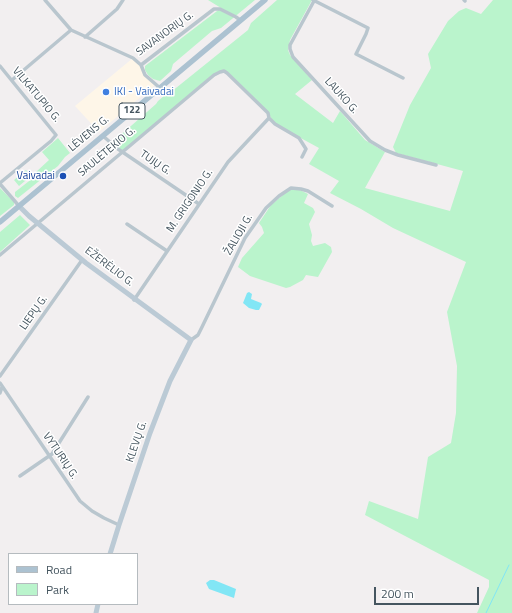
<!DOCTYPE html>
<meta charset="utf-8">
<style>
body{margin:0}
#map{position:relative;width:512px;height:613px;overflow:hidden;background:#f2eff0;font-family:"Titillium Web",sans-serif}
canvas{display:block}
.legend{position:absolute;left:8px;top:553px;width:130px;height:52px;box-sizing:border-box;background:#fff;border:1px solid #b5bbbf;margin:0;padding:5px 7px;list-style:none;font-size:12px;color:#45555f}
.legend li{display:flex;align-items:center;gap:8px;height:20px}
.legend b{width:20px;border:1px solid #b5bbbf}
.scale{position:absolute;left:374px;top:587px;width:105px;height:18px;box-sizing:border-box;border:2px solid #45555f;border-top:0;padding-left:5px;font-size:12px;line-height:14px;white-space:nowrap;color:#45555f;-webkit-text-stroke:3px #fff;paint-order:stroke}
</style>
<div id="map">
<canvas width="512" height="613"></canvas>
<ul class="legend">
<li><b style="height:5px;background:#acc2d1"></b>Road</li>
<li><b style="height:11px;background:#baf4cc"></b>Park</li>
</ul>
<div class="scale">200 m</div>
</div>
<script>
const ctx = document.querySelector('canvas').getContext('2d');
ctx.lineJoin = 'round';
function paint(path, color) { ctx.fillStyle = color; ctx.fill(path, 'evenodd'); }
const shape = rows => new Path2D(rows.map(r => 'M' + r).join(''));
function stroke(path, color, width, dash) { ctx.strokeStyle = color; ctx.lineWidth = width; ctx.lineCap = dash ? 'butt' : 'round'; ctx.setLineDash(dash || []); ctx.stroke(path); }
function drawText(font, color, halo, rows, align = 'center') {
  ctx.font = font + ' "Titillium Web",sans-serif'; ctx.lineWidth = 3; ctx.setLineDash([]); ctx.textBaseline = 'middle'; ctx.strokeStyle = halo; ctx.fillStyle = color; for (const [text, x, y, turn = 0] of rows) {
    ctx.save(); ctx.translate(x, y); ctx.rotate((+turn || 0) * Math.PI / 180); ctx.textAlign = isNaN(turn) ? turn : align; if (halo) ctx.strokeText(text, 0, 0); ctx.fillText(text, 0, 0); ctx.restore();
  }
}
paint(shape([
 [133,58,138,61,143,71,155,85,99,132,75,106]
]), '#fef6e8');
paint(shape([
 [208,0,255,0,221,28,212,31,173,64,171,71,160,81,153,79,148,75,145,70,145,66,221,8],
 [277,0,312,0,290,40,288,50,290,55,312,80,295,94,333,123,340,111,365,140,385,152,365,188,450,211,463,171,396,153,393,147,410,105,431,68,428,54,448,21,459,11,466,8,481,14,493,0,512,0,512,613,477,613,489,587,489,580,365,515,369,501,418,519,428,457,451,443,456,413,457,366,447,312,466,262,393,228,361,209,330,193,339,181,309,164,319,148,275,124,268,113,227,73,220,72,122,152,115,142,115,140,156,104,158,101,165,95,171,92,248,30,251,23],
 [58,138,70,153,65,157,58,166,18,198,15,196,15,192,33,178,36,172,49,160,42,152],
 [26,170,31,176,19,186,14,180],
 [0,188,14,202,14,205,0,216],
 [294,189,300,190,308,194,304,203,313,208,315,212,309,224,312,235,311,241,313,246,325,243,331,247,332,252,318,277,306,275,303,280,290,287,286,288,250,276,238,267,242,258,264,233,262,227,259,223,271,205,289,190],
 [20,215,30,225,29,226,0,252,0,232]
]), '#baf4cc');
paint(shape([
 [249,292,252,294,251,299,261,303,262,304,259,310,256,310,249,308,243,303,247,293],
 [210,580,214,580,236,589,234,598,209,589,206,583]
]), '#82e6f5');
stroke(shape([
 [486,613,509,565]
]), '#82e6f5', 1);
stroke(shape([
 [45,0,71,30,133,58,141,65,214,9,220,9,236,17,240,20],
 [313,0,368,28,366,34,356,54,403,78],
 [464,0,465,1],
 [314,1,290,45,290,49,293,57,370,141,385,150,398,155,436,165],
 [85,37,117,9,123,0],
 [141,65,145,75,160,88],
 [0,66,56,135,51,141,0,183],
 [12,80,71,30],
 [103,136,118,149,199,204],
 [0,184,19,206],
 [127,224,167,251],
 [0,255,214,75,220,72,224,71,227,73,268,113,269,118,275,124,299,138,306,149,302,157],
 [134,300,228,162,269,118],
 [191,340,198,335,202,327,245,238,266,208,279,196,291,188,301,189,308,191,332,206],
 [0,376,82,260],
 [0,383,80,501,92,511,104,518,119,525],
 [0,393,2,387],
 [20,476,52,454,88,397]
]), '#b9c6ce', 3.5);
stroke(shape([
 [19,206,29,216,86,263,191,340,170,381,150,433,119,525,110,554],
 [96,613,98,604]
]), '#bbcad5', 5);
stroke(shape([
 [0,222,265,0]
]), '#acc2d1', 5.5);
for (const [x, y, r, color] of [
 [106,92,4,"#3f7fe0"],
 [63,176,4,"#1a4fb4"]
]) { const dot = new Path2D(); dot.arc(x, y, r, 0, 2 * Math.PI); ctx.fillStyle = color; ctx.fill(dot); stroke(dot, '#fff', 1.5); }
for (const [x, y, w] of [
 [132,111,26]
]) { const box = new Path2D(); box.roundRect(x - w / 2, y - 8, w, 16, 3); ctx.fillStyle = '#fff'; ctx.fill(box); stroke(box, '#45555f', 1); }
drawText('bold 10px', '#45555f', null, [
 ["122",132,111]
]);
drawText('11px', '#45555f', '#fff', [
 ["SAVANORIŲ G.",165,34,-36],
 ["VILKATUPIO G.",36,95,50],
 ["LAUKO G.",341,96,48],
 ["LĖVENS G.",89,134,-40],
 ["SAULĖTEKIO G.",107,152,-40],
 ["TUJŲ G.",155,163,34],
 ["M. GRIGONIO G.",190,201,-56],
 ["ŽALIOJI G.",239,235,-60],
 ["EŽERĖLIO G.",109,267,37],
 ["LIEPŲ G.",34,313,-55],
 ["KLEVŲ G.",137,442,-71],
 ["VYTURIŲ G.",60,456,56]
]);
drawText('11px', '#366cbe', '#fff', [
 ["IKI - Vaivadai",114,92]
], 'left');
drawText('11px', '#164399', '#fff', [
 ["Vaivadai",55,176]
], 'right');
</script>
